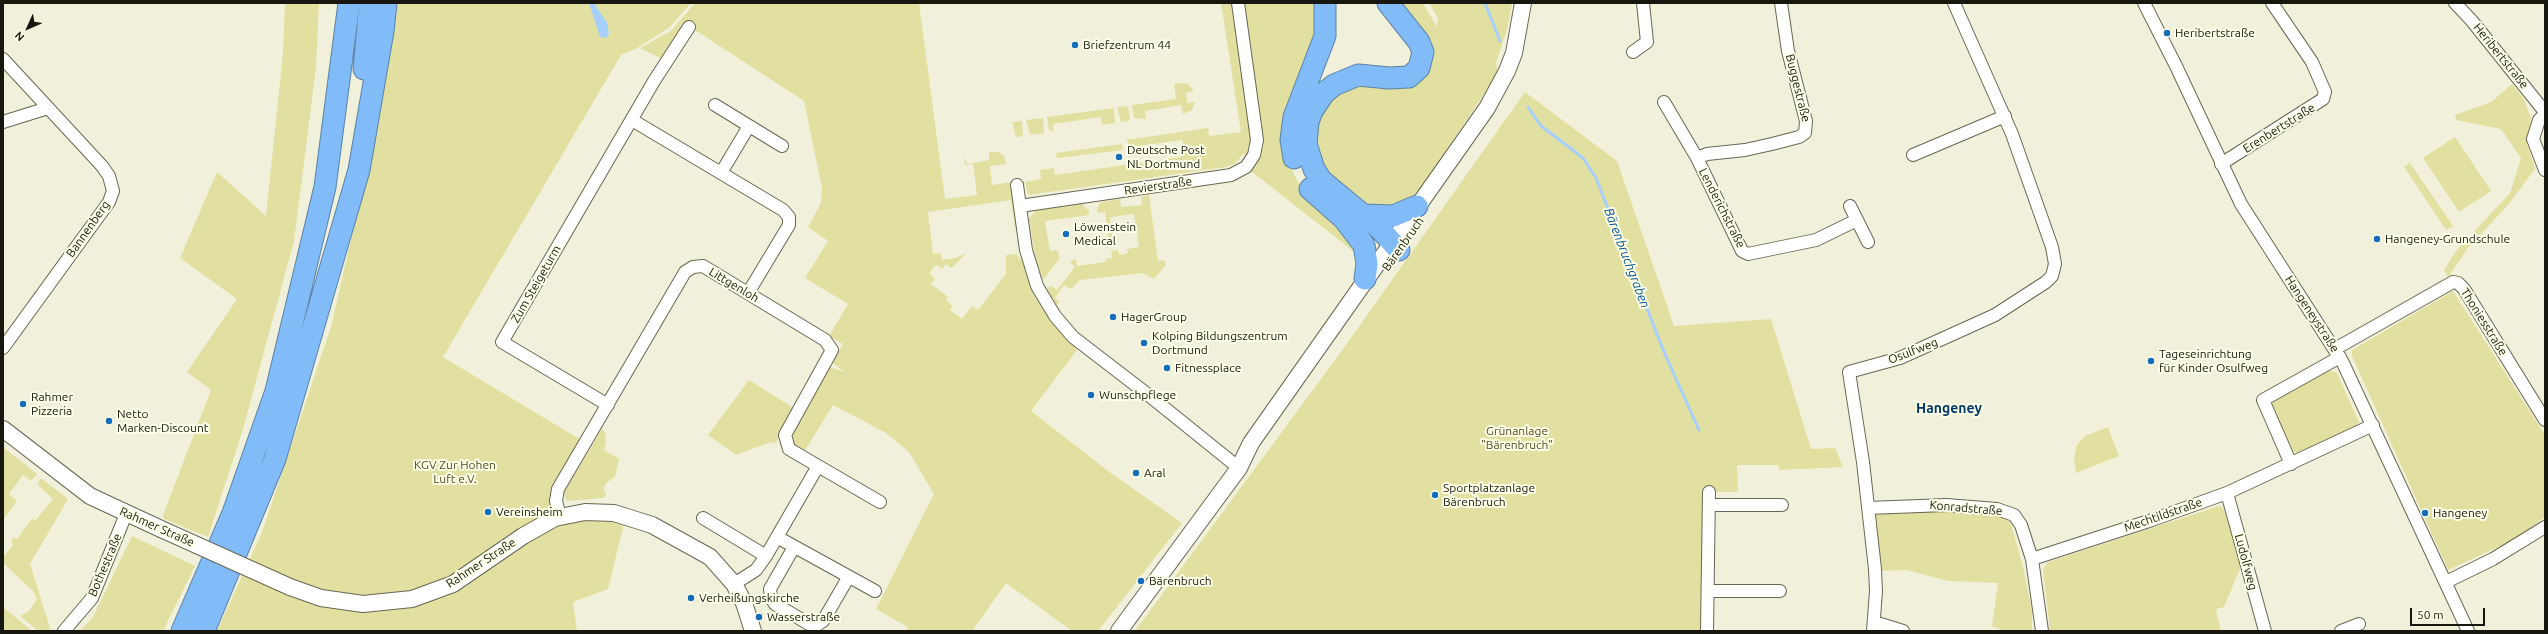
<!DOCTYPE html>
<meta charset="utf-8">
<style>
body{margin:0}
#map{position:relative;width:2548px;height:634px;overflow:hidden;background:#f1f1db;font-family:Ubuntu,sans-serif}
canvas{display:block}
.frame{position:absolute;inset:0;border:4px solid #17170f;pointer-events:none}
.north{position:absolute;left:8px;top:8px;width:40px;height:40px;-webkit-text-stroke:3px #feffe8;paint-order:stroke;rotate:225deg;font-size:11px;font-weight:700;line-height:16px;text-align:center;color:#17170f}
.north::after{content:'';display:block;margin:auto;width:14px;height:18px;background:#17170f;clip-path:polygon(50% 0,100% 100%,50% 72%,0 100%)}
.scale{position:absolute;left:2410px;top:608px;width:75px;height:18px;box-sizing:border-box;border:2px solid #17170f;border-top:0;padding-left:5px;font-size:12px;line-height:14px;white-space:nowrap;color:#17170f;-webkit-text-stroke:3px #feffe8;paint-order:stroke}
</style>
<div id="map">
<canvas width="2548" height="634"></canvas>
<div class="frame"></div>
<div class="north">N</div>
<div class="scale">50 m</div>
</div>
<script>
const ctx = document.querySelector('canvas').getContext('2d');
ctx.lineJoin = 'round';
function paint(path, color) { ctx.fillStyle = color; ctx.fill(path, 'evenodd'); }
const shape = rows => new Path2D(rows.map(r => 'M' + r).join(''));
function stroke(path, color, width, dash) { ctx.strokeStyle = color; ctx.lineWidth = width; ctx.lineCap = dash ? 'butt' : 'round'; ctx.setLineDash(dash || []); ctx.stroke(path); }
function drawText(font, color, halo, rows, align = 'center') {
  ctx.font = font + ' Ubuntu,sans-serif'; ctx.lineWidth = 4; ctx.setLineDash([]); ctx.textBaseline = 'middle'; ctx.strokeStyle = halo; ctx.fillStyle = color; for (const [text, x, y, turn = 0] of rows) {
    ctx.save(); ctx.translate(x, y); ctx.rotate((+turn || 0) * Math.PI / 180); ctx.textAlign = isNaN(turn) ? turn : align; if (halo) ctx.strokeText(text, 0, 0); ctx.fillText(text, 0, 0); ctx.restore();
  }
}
paint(shape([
 [285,3,319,3,316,68,294,241,243,429,208,537,164,519,163,515,211,390,187,372,237,299,180,258,217,172,266,216,283,53],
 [393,3,691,3,670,27,637,48,621,55,443,357,586,443,558,489,559,517,626,515,608,589,573,602,577,631,217,631,262,532,331,327,365,178],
 [695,3,919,3,945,199,977,195,973,164,965,165,964,156,967,164,989,160,989,152,999,152,1004,156,1006,164,990,166,992,185,1011,182,1017,228,1015,228,1011,200,928,212,933,254,941,253,942,260,956,258,966,253,952,268,946,264,942,269,936,265,929,273,935,278,931,284,948,297,946,300,953,306,950,310,962,319,972,306,978,310,1006,274,1006,255,1016,254,1022,261,1035,297,1053,324,1077,350,1031,411,1108,471,1182,523,1098,631,1072,631,1006,583,972,631,906,631,908,627,876,609,934,494,909,452,886,433,833,405,804,452,793,444,790,440,792,431,830,367,844,372,832,362,843,344,829,336,848,304,805,278,828,241,808,227,821,203,822,188,804,101,692,28,669,62,640,48,671,31],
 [1221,3,1318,3,1319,32,1286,149,1294,175,1305,193,1354,237,1358,255,1247,168,1244,153,1235,164,1226,167,1028,195,1025,182,1041,179,1040,170,1054,168,1055,175,1181,157,1180,148,1184,147,1182,140,1130,147,1126,140,1208,128,1209,136,1241,132],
 [1401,3,1423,3,1437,27,1438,18,1429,3,1512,3,1508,26,1496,63,1498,73,1415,197,1403,207,1368,209,1318,165,1313,124,1333,93,1430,64,1432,42],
 [1184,83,1189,85,1194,91,1186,93,1187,103,1195,102,1192,110,1183,114,1181,105,1145,111,1146,119,1134,118,1132,105,1176,99,1174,84],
 [2512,84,2524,99,2531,118,2527,144,2535,169,2508,205,2468,248,2448,277,2444,270,2456,251,2510,193,2521,158,2501,129,2456,120,2455,115,2491,102],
 [1525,92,1617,161,1674,326,1771,319,1811,449,1835,448,1843,467,1780,470,1778,465,1737,465,1738,492,1709,492,1707,631,1135,631,1346,345],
 [1128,106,1130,118,1129,121,1121,122,1117,107],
 [1114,108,1115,123,1102,125,1101,117,1053,124,1053,132,1049,130,1047,117],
 [1043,118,1044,133,1030,135,1026,120],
 [1022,121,1023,136,1016,137,1012,122],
 [2455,137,2491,191,2459,212,2423,158],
 [1122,144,1123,150,1057,158,1056,153],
 [2410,163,2453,226,2446,230,2404,167],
 [1149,195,1158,261,1164,260,1166,265,1154,279,1143,273,1080,280,1071,289,1064,285,1055,298,1060,302,1057,305,1046,289,1051,286,1057,290,1075,267,1070,262,1072,260,1076,259,1077,266,1106,262,1105,259,1112,258,1111,251,1118,250,1119,255,1128,253,1127,249,1139,247,1134,214,1110,217,1113,240,1109,241,1105,212,1098,213,1097,208,1101,202,1120,199,1121,207,1142,205,1141,197],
 [1082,204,1089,211,1089,215,1045,221,1050,251,1058,250,1059,259,1043,280,1036,262,1029,219,1036,210],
 [2453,291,2545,435,2545,517,2514,540,2448,570,2352,356,2352,350],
 [2326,369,2337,373,2359,422,2358,425,2298,453,2287,449,2268,404,2272,399],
 [749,380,795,409,775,444,771,442,736,455,708,435],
 [2108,427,2119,456,2076,473,2074,457,2077,445,2085,436],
 [602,429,605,433,606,443,604,450,619,459,615,477,606,483,604,488,606,495,603,498,567,501,564,492],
 [3,447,37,474,31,481,23,475,9,494,17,501,3,520],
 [41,478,68,499,30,564,51,631,38,631,20,616,29,611,37,599,33,591,3,563,3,557,13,545,11,542,14,537,17,539,32,518,35,521,53,499,37,484],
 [2219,506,2223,508,2242,564,2224,607,2216,609,2221,631,2050,631,2043,569,2048,562],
 [1944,511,2005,517,2011,524,2023,567,2032,611,2032,631,2005,631,1992,626,1998,583,1948,581,1906,570,1878,571,1874,517,1879,514],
 [132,536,195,566,163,631,80,631,93,617],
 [3,607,32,631,3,631]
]), '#e1e0a0');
paint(shape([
 [589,3,594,3,607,23,609,34,606,38,600,37]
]), '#a6cffb');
stroke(shape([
 [1485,3,1500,41],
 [1528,107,1540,125,1583,158,1596,178,1664,352,1699,430]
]), '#a6cffb', 3);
const street = shape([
 [2144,3,2176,66,2241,204,2343,363,2468,631],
 [2455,3,2472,21,2545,112],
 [1633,52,1647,42,1643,3],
 [3,59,102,166,109,176,113,191,109,202,3,348],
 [1664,102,1697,158,1742,251,1748,254,1816,240,1857,220],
 [715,105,782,146],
 [2545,114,2539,120,2533,139,2545,170],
 [632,120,783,210,789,217,789,225,748,293],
 [3,122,48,108],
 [1913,155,2005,116],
 [1697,158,1707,154,1745,150,1772,144,1799,137,1805,133,1806,121,1788,51,1781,3],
 [2221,164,2323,99,2325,92,2312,62,2272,3],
 [721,173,749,126],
 [1017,185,1026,250,1037,286,1055,316,1073,337,1151,397,1239,468],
 [1020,206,1231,175,1246,167,1254,155,1257,140,1238,3],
 [1850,206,1868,242],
 [2335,349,2453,282,2458,283,2464,289,2545,420],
 [608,405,502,342,654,81,689,27],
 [2291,464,2263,400,2340,357],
 [818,466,880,502],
 [2227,493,2265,631],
 [1709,505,1782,505],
 [1868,508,1946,505,1997,509,2014,515,2021,525,2032,559,2042,631],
 [560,517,556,501,558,489,685,272,693,267,703,266,825,340,832,350,785,435,789,449,818,466,766,556,756,570,734,584],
 [703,518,766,556],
 [777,537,875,591],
 [794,547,770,589,771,598,775,604,809,624,817,625,823,621,848,578],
 [2032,559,2152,520,2227,493,2373,425],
 [2446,582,2493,559,2545,527],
 [1708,591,1780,591],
 [1874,622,1903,631],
 [64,631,92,598,126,514],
 [1707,631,1709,492],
 [1873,631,1876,591,1875,569,1863,462,1849,372,1900,358,1995,315,2046,282,2052,276,2055,264,2052,247,2012,134,1954,3],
 [2341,631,2359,624]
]);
const secondary = shape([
 [3,429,90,496,161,529],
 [290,587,321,598,363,604,412,599,453,584,523,536,555,518,585,512,614,513,652,525,710,557,734,584,744,603,753,631],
 [1119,631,1239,468,1251,443,1487,108,1507,71,1514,53,1523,3]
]);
const highway = shape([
 [1388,3,1419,42,1423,52,1419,68,1409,77,1389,78,1358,75,1334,85,1324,93,1312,111,1308,122,1306,144,1314,169,1321,180,1380,229,1399,250],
 [364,69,370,3],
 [1294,158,1291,140,1294,117,1325,36,1325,3],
 [1310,189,1344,219,1364,245,1367,264,1365,279],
 [1363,215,1393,216,1417,206],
 [182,631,233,513,276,391,325,187,349,3],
 [204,631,275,459,359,170,383,31,386,3]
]);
stroke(street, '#676754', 14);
stroke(secondary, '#676754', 18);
stroke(highway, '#5c82a6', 23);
stroke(street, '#fff', 12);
stroke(secondary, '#fff', 16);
stroke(highway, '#81bbf8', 21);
const secondaryBridge = shape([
 [161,529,290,587]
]);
stroke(secondaryBridge, '#676754', 18, []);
stroke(secondaryBridge, '#fff', 16);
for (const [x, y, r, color] of [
 [2167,33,4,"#146cba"],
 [1075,45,4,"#146cba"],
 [1119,157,4,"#146cba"],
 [1066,234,4,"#146cba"],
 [2377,239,4,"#146cba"],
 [1113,317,4,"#146cba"],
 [1144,343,4,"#146cba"],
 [2151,361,4,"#146cba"],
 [1167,368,4,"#146cba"],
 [1091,395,4,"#146cba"],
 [23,404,4,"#146cba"],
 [109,421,4,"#146cba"],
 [1136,473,4,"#146cba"],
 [1435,495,4,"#146cba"],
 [488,512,4,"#146cba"],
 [2425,513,4,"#146cba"],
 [1141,581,4,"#146cba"],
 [691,598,4,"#146cba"],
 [759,617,4,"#146cba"]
]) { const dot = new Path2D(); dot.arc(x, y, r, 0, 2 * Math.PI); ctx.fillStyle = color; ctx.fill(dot); stroke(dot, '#feffe8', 1.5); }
drawText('12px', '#17170f', '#feffe8', [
 ["Heribertstraße",2175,33],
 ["Briefzentrum 44",1083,45],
 ["Deutsche Post",1127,150],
 ["NL Dortmund",1127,164],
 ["Löwenstein",1074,227],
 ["Medical",1074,241],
 ["Hangeney-Grundschule",2385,239],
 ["HagerGroup",1121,317],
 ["Kolping Bildungszentrum",1152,336],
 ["Dortmund",1152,350],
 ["Tageseinrichtung",2159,354],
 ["für Kinder Osulfweg",2159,368],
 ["Fitnessplace",1175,368],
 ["Wunschpflege",1099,395],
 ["Rahmer",31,397],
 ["Pizzeria",31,411],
 ["Netto",117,414],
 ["Marken-Discount",117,428],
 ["Aral",1144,473],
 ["Sportplatzanlage",1443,488],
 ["Bärenbruch",1443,502],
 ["Vereinsheim",496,512],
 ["Hangeney",2433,513],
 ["Bärenbruch",1149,581],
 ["Verheißungskirche",699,598],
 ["Wasserstraße",767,617]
], 'left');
drawText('12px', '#17170f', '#feffe8', [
 ["Heribertstraße",2501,56,51],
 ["Buggestraße",1798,88,76],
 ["Erenbertstraße",2279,128,-32],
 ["Revierstraße",1158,186,-8],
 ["Lenderichstraße",1722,208,63],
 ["Bannenberg",88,229,-55],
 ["Bärenbruch",1403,244,-55],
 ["Zum Steigeturm",536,284,-60],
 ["Littgenloh",734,285,31],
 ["Hangeneystraße",2312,314,57],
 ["Thoniesstraße",2484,322,58],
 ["Osulfweg",1913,351,-21],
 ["Konradstraße",1966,508,5],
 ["Mechtildstraße",2163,515,-19],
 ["Rahmer Straße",157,527,24],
 ["Ludolfweg",2246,562,75],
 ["Rahmer Straße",481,563,-33],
 ["Bothestraße",105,565,-67]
]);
drawText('12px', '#4f4e23', '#feffe8', [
 ["Grünanlage",1517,431],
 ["\"Bärenbruch\"",1517,445],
 ["KGV Zur Hohen",455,465],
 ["Luft e.V.",455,479]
]);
drawText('italic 13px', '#015090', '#feffe8', [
 ["Bärenbruchgraben",1627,258,69]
]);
drawText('bold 14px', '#003767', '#feffe8', [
 ["Hangeney",1949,408]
]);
</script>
